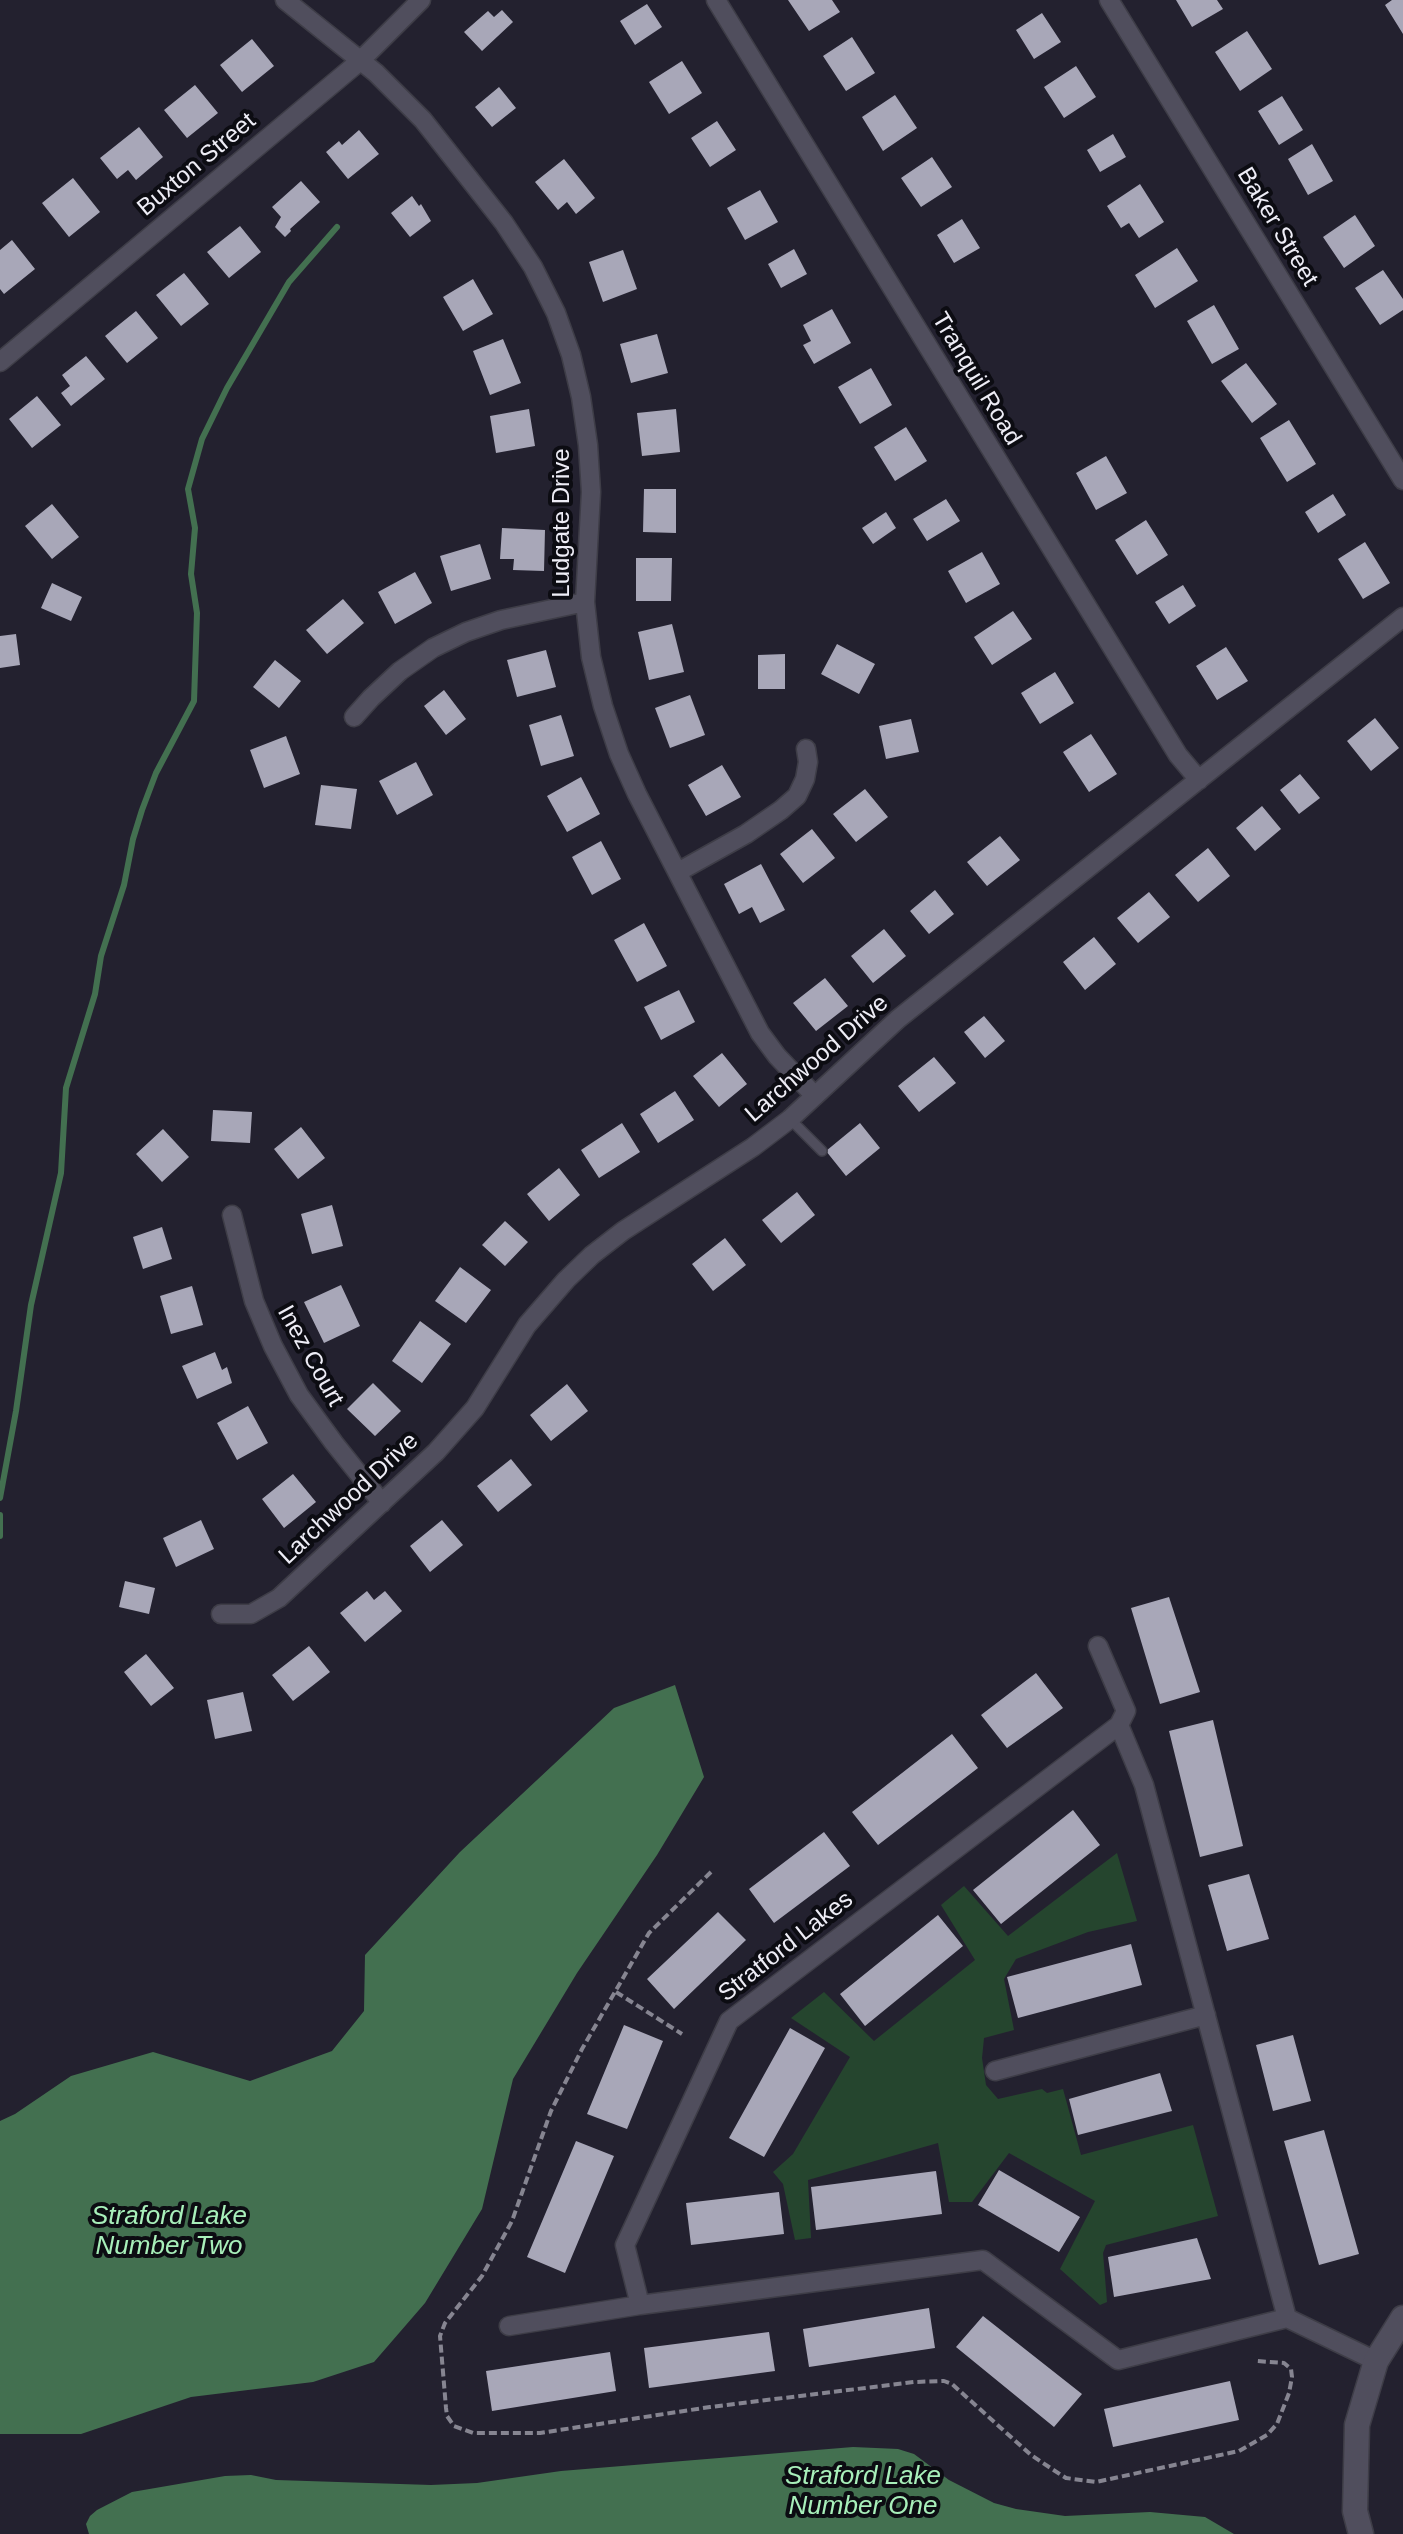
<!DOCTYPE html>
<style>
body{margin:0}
canvas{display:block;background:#23212f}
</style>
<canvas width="1403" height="2534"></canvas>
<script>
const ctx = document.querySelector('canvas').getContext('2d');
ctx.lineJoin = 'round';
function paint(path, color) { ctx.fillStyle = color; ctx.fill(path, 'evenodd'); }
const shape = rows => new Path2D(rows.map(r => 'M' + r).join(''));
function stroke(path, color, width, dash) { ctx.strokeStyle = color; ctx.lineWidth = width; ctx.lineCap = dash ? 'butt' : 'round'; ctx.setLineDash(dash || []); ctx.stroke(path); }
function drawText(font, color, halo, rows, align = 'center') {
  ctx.font = font + ' Arial,sans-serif'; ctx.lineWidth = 8; ctx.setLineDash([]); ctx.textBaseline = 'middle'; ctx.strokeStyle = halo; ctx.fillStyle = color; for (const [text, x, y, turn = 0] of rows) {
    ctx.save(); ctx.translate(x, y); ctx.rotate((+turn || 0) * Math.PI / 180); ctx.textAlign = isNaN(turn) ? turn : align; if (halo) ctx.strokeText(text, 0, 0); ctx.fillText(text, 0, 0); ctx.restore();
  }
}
paint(shape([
 [1117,1853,1137,1921,1088,1932,1016,1959,1004,1979,1014,2030,984,2038,982,2058,986,2085,998,2099,1042,2089,1047,2093,1063,2089,1081,2155,1193,2125,1218,2216,1106,2245,1103,2253,1107,2302,1100,2305,1060,2269,1095,2201,1009,2153,972,2202,949,2202,938,2143,808,2180,811,2238,795,2240,783,2184,773,2172,793,2154,850,2057,791,2018,824,1992,874,2041,975,1960,941,1905,964,1886,1008,1936]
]), '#25452e');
paint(shape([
 [675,1685,704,1777,657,1855,577,1973,513,2079,482,2209,425,2303,374,2362,313,2382,191,2397,81,2434,0,2434,0,2121,15,2114,71,2076,153,2052,250,2081,332,2051,364,2011,365,1955,460,1852,614,1708],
 [853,2447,898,2449,914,2454,949,2480,994,2503,1016,2509,1065,2516,1150,2512,1205,2517,1234,2534,89,2534,86,2524,90,2516,97,2510,132,2492,225,2476,251,2475,276,2480,431,2485,477,2483,561,2471]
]), '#437050');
stroke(shape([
 [0,1498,16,1411,31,1305,61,1173,66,1088,95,994,101,956,124,885,133,839,142,810,156,773,194,701,197,613,191,574,195,528,188,489,202,439,227,388,289,282,337,227],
 [0,1515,0,1536]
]), '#437050', 6);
paint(shape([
 [788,0,832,0,840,12,809,31],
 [1176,0,1217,0,1223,9,1192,27],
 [1392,0,1403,0,1403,34,1385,5],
 [647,4,662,27,635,45,620,21],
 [502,10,513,22,482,51,464,32,488,11,494,17],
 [1042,13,1061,42,1034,59,1016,30],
 [1247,31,1272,69,1240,91,1215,52],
 [852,37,875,73,846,91,823,56],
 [252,39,274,66,242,92,220,65],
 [682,61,702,93,669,114,649,82],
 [1076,66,1096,97,1064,118,1044,87],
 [195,85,218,113,187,138,164,110],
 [499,87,516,108,492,127,475,107],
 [895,95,917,128,883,151,862,117],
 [1282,96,1303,130,1279,145,1258,111],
 [717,121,736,150,710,167,691,138],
 [139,127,163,157,136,180,128,170,117,179,100,158],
 [359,130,379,154,348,179,326,152,339,141,342,145],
 [1113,134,1126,157,1100,172,1087,150],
 [1312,144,1333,181,1308,195,1288,159],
 [932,157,952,187,921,207,901,178],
 [564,159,595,198,576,214,567,202,558,210,535,182],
 [73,178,100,212,69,237,42,203],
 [301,181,320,202,290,229,291,231,285,237,275,227,281,217,272,207],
 [1140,184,1164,222,1139,238,1129,223,1121,228,1107,206],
 [760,190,778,222,745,240,727,208],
 [412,196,419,206,421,204,431,221,410,237,391,213],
 [1355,215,1375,246,1344,268,1323,237],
 [962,219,980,248,954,263,937,235],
 [240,226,261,252,229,278,207,252],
 [12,240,35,269,4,294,0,289,0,250],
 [1177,248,1198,281,1155,308,1135,275],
 [794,249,807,274,781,288,768,264],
 [623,250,637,289,603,302,589,262],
 [1383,270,1403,299,1403,310,1380,325,1355,288],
 [184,273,209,304,181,326,156,295],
 [473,279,493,314,463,331,443,297],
 [1214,305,1239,349,1212,364,1187,321],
 [832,309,851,343,814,364,803,345,811,341,803,325],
 [136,311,158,338,127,363,105,336],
 [657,334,668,373,631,383,620,344],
 [503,339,521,383,490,395,473,351],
 [86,356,105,379,71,406,61,393,70,386,62,375],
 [1246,363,1277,404,1252,423,1221,381],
 [871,368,892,405,860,424,838,387],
 [37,396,61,425,32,448,9,419],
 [529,409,535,446,496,453,490,416],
 [676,409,680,452,642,456,637,413],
 [1289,420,1316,464,1287,482,1260,438],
 [906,427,927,461,895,481,874,447],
 [1106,456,1127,493,1096,510,1076,473],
 [644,489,676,489,676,533,643,532],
 [1333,494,1346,515,1318,533,1305,512],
 [946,499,960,521,927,541,913,519],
 [52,504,79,537,52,559,25,526],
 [886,512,896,528,873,544,862,528],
 [1146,520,1168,555,1137,575,1115,540],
 [502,528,545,530,544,571,513,570,514,559,500,559],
 [1365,542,1390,583,1363,599,1338,559],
 [480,544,491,579,451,591,440,556],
 [982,552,1000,584,966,603,948,571],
 [636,558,672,558,671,601,636,601],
 [415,572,432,603,395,624,378,592],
 [52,583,82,597,71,621,41,608],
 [1183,585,1196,606,1169,624,1155,602],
 [343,599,364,623,327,654,306,630],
 [1013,611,1032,639,992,665,974,637],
 [672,624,684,672,649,680,638,632],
 [16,634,20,665,0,668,0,636],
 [837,644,875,664,859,694,821,674],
 [1226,647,1248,681,1217,700,1196,666],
 [546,650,556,687,517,697,507,660],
 [785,654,785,689,758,689,758,655],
 [275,660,301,681,279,708,253,687],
 [1055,672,1074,703,1040,724,1021,693],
 [444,690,466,719,446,735,424,706],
 [690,695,705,735,670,748,655,708],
 [561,715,574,756,541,766,529,725],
 [1375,718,1399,748,1371,771,1347,741],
 [911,719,919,752,886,759,879,726],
 [1091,734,1117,774,1089,792,1063,752],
 [286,736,300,774,264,788,250,750],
 [416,762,433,795,397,815,379,781],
 [722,765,741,797,706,816,688,785],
 [1300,774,1320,798,1299,814,1280,790],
 [581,777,600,814,567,832,547,796],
 [321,785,357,789,351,829,315,825],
 [865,789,888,817,856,842,833,814],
 [1262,806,1281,829,1255,851,1236,828],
 [812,829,835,858,803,883,780,854],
 [1000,836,1020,860,987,886,967,862],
 [601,841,621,879,592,895,572,857],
 [1208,848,1230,876,1198,902,1175,875],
 [761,864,785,910,760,923,752,907,739,914,724,884],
 [935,890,954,914,929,934,910,911],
 [1149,892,1170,917,1138,943,1117,918],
 [644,923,667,966,637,982,614,940],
 [884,929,906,956,873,983,851,956],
 [1094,937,1116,964,1085,990,1063,962],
 [825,978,848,1006,816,1031,793,1003],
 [679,990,695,1022,661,1040,644,1007],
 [984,1016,1005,1041,985,1058,964,1032],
 [722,1053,747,1084,719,1107,693,1076],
 [934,1057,956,1083,919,1112,898,1086],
 [675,1091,694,1120,658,1143,640,1114],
 [213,1110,252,1112,250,1143,211,1141],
 [622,1123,640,1152,599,1178,581,1150],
 [860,1123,880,1148,846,1176,826,1151],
 [301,1127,325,1158,298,1179,274,1149],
 [163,1129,189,1157,162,1182,136,1154],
 [559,1168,580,1195,549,1221,527,1194],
 [797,1192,815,1215,781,1243,762,1220],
 [332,1205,343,1246,312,1254,301,1214],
 [505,1221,528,1242,505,1266,482,1245],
 [162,1227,172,1259,143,1269,133,1237],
 [725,1238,746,1265,713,1291,692,1264],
 [460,1267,491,1290,466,1323,435,1301],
 [341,1285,360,1326,324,1343,304,1302],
 [192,1286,203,1325,171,1334,160,1296],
 [420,1321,451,1344,422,1383,392,1361],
 [215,1352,222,1370,227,1367,232,1383,197,1399,182,1366],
 [373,1383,401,1411,375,1436,347,1409],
 [567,1384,588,1411,551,1441,530,1415],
 [248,1406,268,1443,237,1460,217,1423],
 [511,1459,532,1485,498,1512,477,1486],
 [293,1474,316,1502,284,1528,262,1499],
 [201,1520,214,1549,176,1567,163,1538],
 [442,1520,463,1545,430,1572,410,1546],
 [125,1581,155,1588,149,1614,119,1607],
 [367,1591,374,1600,385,1591,402,1611,365,1642,340,1613],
 [1169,1597,1200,1692,1160,1704,1131,1608],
 [309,1646,330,1672,293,1701,272,1675],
 [146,1654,174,1688,151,1706,124,1672],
 [1036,1673,1063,1708,1007,1748,981,1715],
 [243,1692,252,1731,215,1739,207,1700],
 [1213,1720,1243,1846,1200,1857,1169,1731],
 [952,1734,978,1768,878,1845,852,1812],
 [1073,1810,1100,1845,1001,1924,973,1890],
 [824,1832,850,1866,774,1923,749,1889],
 [1249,1874,1269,1939,1227,1951,1208,1885],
 [718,1912,746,1940,674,2009,647,1979],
 [938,1915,963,1946,865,2026,840,1994],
 [1131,1944,1142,1985,1018,2018,1007,1977],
 [624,2025,663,2041,627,2129,587,2114],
 [790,2028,825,2048,764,2157,729,2138],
 [1293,2035,1311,2101,1273,2111,1256,2045],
 [1160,2073,1172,2111,1078,2135,1069,2099],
 [1324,2130,1359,2254,1319,2265,1284,2141],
 [576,2141,614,2156,565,2273,527,2257],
 [999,2170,1080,2217,1059,2252,978,2205],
 [936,2171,942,2214,816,2230,811,2187],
 [779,2192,784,2234,691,2245,686,2203],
 [1197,2238,1211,2279,1114,2297,1108,2257],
 [929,2308,935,2348,809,2367,803,2329],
 [983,2316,1082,2394,1054,2427,956,2347],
 [769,2332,775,2371,649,2388,644,2348],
 [610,2352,616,2391,492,2411,486,2371],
 [1230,2381,1239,2420,1113,2447,1104,2409]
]), '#a8a7b8');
const service = shape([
 [790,1119,822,1151]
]);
const minor = shape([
 [285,0,376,73,423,120,504,223,533,267,556,313,571,355,581,397,588,445,591,492,585,602,591,657,603,706,619,754,637,794,760,1033,777,1056,815,1096],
 [716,0,1178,755,1199,780],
 [1109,0,1403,480],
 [0,362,360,61,421,0],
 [354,717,371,698,400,671,433,648,466,632,501,620,585,602],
 [678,872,746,834,781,810,797,796,805,779,808,762,806,749],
 [232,1215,254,1301,273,1346,299,1395,334,1443,382,1503],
 [221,1614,251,1614,279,1598,436,1452,475,1408,527,1325,566,1280,592,1255,623,1231,753,1147,790,1119,898,1019,1403,617],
 [1098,1646,1126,1711,1119,1725],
 [995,2071,1206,2015],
 [1287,2318,1144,1785,1119,1725,729,2021,625,2245,640,2305,983,2260,1118,2360,1287,2318,1376,2361],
 [509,2326,640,2305]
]);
const tertiary = shape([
 [1361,2534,1355,2511,1357,2425,1376,2361,1403,2318]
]);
stroke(service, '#3e3d47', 12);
stroke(minor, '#3e3d47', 21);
stroke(tertiary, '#3e3d47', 27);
stroke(shape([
 [711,1872,649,1933,582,2049,551,2111,512,2221,482,2276,445,2323,440,2336,446,2408,447,2416,454,2426,473,2433,540,2433,710,2407,914,2382,944,2381,952,2384,1031,2455,1052,2469,1066,2478,1096,2482,1239,2451,1267,2435,1277,2424,1289,2393,1292,2377,1291,2369,1284,2363,1257,2361],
 [616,1992,682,2034]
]), '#868591', 4, [8, 4]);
stroke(service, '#504e5d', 9);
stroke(minor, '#504e5d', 18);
stroke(tertiary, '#504e5d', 24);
drawText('24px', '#eeedf6', '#0c0c12', [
 ["Buxton Street",197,165,-40],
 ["Baker Street",1277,227,59],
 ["Tranquil Road",976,379,59],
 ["Ludgate Drive",562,523,-90],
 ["Larchwood Drive",817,1059,-41],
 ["Inez Court",310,1356,61],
 ["Larchwood Drive",349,1499,-43],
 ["Stratford Lakes",786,1947,-38]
]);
drawText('italic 26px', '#a8efba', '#0c0c12', [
 ["Straford Lake",169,2217],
 ["Number Two",169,2247],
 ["Straford Lake",863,2477],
 ["Number One",863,2507]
]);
</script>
